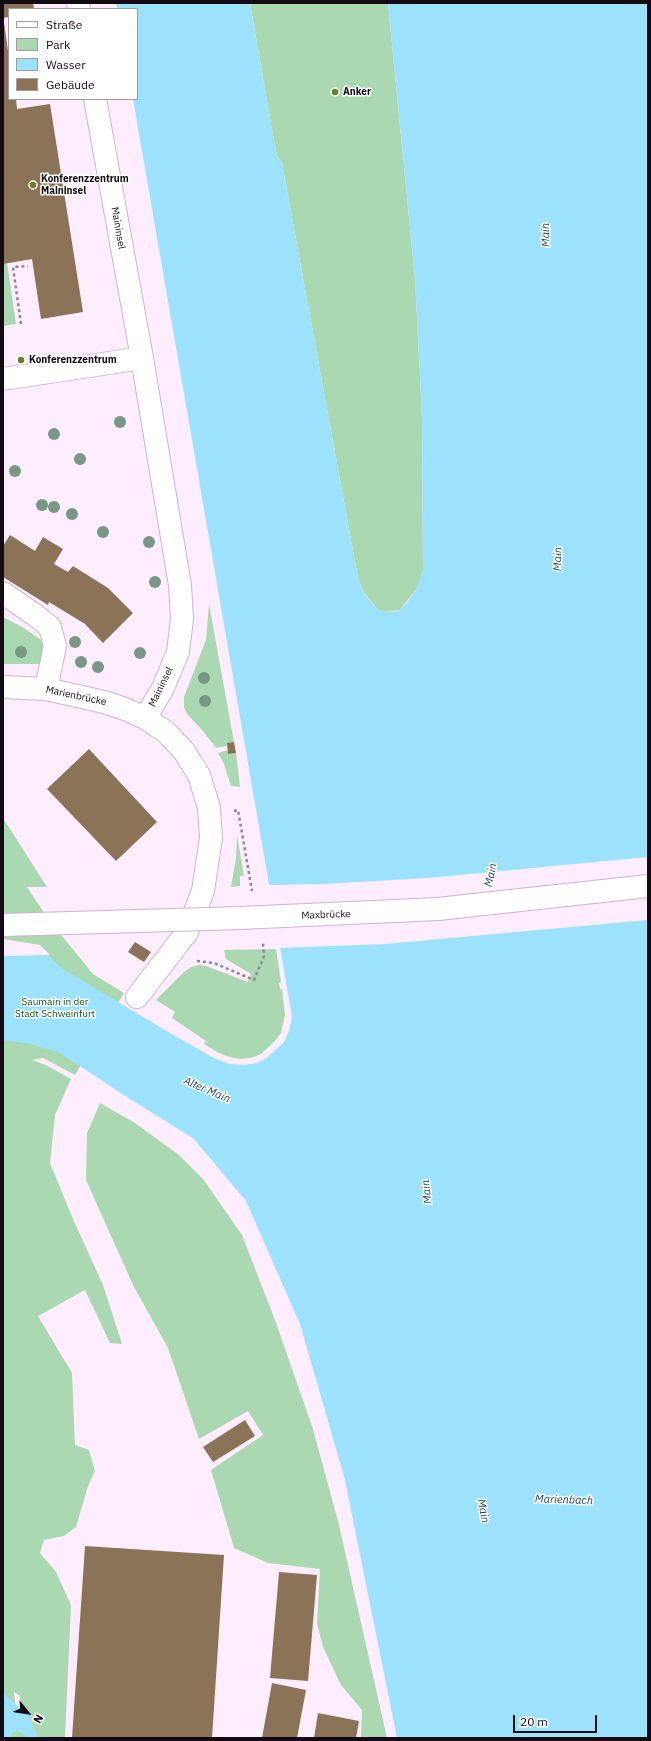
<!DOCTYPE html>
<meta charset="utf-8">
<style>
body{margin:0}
#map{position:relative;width:651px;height:1741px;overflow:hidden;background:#feedff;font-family:"IBM Plex Sans",sans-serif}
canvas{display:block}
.frame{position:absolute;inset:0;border:4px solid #130a13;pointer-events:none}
.legend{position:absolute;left:8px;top:8px;width:130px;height:92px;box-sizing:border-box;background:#fff;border:1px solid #a19da1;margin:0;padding:5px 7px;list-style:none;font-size:12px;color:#130a13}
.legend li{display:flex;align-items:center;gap:8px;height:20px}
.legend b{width:20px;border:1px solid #a19da1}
.north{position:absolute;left:8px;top:1693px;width:40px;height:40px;-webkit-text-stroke:3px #fff;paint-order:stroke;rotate:120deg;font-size:11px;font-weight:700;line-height:16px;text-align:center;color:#130a13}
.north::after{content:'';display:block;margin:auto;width:14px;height:18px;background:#130a13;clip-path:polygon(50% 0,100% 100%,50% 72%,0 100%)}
.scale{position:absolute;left:513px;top:1715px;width:84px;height:18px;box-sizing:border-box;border:2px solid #130a13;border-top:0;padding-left:5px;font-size:12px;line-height:14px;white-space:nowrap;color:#130a13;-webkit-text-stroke:3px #fff;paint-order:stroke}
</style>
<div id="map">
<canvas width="651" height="1741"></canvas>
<div class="frame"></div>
<ul class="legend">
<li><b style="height:5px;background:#fff"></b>Straße</li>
<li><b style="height:11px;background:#aad8b0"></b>Park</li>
<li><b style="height:11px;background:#9de2fd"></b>Wasser</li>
<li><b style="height:11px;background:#8a7357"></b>Gebäude</li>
</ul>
<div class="north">N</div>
<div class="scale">20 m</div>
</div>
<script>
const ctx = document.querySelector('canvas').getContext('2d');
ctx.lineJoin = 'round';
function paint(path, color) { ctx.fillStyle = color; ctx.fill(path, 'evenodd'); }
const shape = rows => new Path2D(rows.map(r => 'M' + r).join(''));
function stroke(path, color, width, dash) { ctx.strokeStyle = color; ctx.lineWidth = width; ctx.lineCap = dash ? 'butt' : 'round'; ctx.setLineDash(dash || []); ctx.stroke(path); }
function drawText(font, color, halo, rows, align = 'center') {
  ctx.font = font + ' "IBM Plex Sans",sans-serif'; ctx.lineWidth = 3; ctx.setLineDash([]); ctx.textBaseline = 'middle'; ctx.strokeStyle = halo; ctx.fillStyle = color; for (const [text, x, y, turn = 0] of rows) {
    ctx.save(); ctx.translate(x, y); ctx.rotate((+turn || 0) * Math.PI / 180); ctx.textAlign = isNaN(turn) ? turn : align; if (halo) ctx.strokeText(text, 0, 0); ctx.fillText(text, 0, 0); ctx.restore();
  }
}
paint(shape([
 [250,3,388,3,415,279,422,416,423,570,417,588,400,610,384,612,377,609,363,591,358,578,282,163,277,156,271,124],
 [7,263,16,324,3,326,3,264],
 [209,604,234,742,227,743,227,746,216,748,203,731,187,714,184,707,184,697,206,640],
 [3,617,24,628,41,640,45,651,42,664,3,664],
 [228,750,228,754,236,753,240,787,231,786,224,764,218,753],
 [3,818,47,887,27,887,49,920,93,974,124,993,75,1075,43,1058,32,1060,46,1065,71,1079,55,1115,50,1163,73,1219,103,1285,122,1344,110,1343,85,1290,38,1316,72,1373,75,1445,89,1450,95,1471,88,1486,76,1527,64,1536,44,1540,40,1553,56,1572,71,1605,65,1738,3,1738],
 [14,1692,20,1696,22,1721,18,1729],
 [237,835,244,876,240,876,240,886,231,887,236,858],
 [276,949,281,982,279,983,280,989,282,989,285,1015,281,1033,275,1041,261,1054,251,1058,240,1059,230,1057,219,1053,204,1044,206,1041,172,1018,175,1012,156,1000,183,973,191,967,199,965,206,966,248,982,251,974,226,959,224,950],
 [100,1103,135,1123,179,1155,203,1179,242,1235,275,1320,313,1429,339,1525,387,1738,361,1738,362,1710,341,1685,323,1647,317,1624,320,1569,268,1563,234,1548,211,1470,263,1435,248,1411,199,1439,168,1348,134,1287,86,1180,87,1133]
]), '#aad8b0');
paint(shape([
 [116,3,250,3,271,124,277,156,282,163,358,578,363,591,371,602,377,609,384,612,392,612,400,610,408,601,417,588,423,570,422,416,415,279,388,3,648,3,648,1738,397,1738,345,1480,300,1324,246,1201,193,1138,130,1099,60,1053,31,1044,3,1040,3,941,39,947,63,969,170,1033,214,1058,229,1064,242,1065,257,1063,267,1058,284,1042,289,1031,292,1017,133,99,137,99,137,9,117,9],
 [3,1690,7,1697,28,1714,38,1738,29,1738,18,1731,13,1732,10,1738,3,1738]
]), '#9de2fd');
paint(shape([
 [648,857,648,920,385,944,279,948,268,885,323,884,428,878],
 [3,939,40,945,50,955,3,956]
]), '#feedff');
paint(shape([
 [3,3,33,3,34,9,9,9,9,17,3,18],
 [4,22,9,58,9,99,16,99,17,109,50,104,83,312,41,319,32,259,3,264],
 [10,535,35,551,43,537,63,549,54,564,68,572,73,566,108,588,133,613,103,643,85,624,49,602,48,605,3,577,3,546],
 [234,742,236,753,228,754,227,743],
 [89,749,157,822,116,861,47,789],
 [135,942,151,952,144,962,128,952],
 [245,1420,255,1436,213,1462,203,1447],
 [85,1546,224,1555,212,1738,72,1738],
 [279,1572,317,1575,308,1681,270,1678],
 [272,1683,306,1690,297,1738,262,1738],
 [318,1713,359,1721,356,1738,314,1738]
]), '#8a7357');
const street = shape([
 [78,3,79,9],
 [95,99,142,358,180,585,182,619,178,652,163,688,145,718],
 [3,379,142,358],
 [3,593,35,615,50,627,55,646,46,689],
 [3,687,46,689,104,702,125,709,145,718,166,732,184,751,199,775,209,808,211,838,203,891,187,932,137,997]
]);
const secondary = shape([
 [438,909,648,886]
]);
stroke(street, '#ceb3d0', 24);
stroke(secondary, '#ceb3d0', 24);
stroke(shape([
 [21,324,13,267,28,266],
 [234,811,238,810,252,891],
 [197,961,214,963,254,980,264,956,263,943]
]), '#938593', 2.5, [3, 3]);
stroke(street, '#fff', 22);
stroke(secondary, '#fff', 22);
const secondaryBridge = shape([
 [3,925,240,918,438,909]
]);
stroke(secondaryBridge, '#ceb3d0', 24, []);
stroke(secondaryBridge, '#fff', 22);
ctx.fillStyle = '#789785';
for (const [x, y] of [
 [120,422],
 [54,434],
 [80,459],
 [15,471],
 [42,505],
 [54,507],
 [72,514],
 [103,532],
 [149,542],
 [155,582],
 [75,642],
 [21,652],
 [140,653],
 [81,662],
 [98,667],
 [204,678],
 [205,701]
]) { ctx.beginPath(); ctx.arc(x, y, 6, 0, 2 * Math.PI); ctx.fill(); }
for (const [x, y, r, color] of [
 [335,92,4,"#6a7d2c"],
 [33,185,4,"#6a7d2c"],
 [21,360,4,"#6a7d2c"]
]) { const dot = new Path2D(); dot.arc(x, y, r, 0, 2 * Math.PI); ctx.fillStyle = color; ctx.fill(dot); stroke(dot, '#fff', 1.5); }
drawText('bold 10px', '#130a13', '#fff', [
 ["Anker",343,92],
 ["Konferenzzentrum",41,179],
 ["Maininsel",41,191],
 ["Konferenzzentrum",29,360]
], 'left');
drawText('10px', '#130a13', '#fff', [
 ["Maininsel",118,228,80],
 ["Maininsel",161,687,-64],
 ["Marienbrücke",76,696,12],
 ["Maxbrücke",326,915,-2]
]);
drawText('10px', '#0b5021', '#fff', [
 ["Saumain in der",55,1002],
 ["Stadt Schweinfurt",55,1014]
]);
drawText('italic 11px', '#1f4755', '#fff', [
 ["Main",546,235,-92],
 ["Main",558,559,-89],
 ["Main",491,875,-78],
 ["Alter Main",207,1090,23],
 ["Main",427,1192,-96],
 ["Marienbach",564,1500,2],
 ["Main",483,1511,79]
]);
</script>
